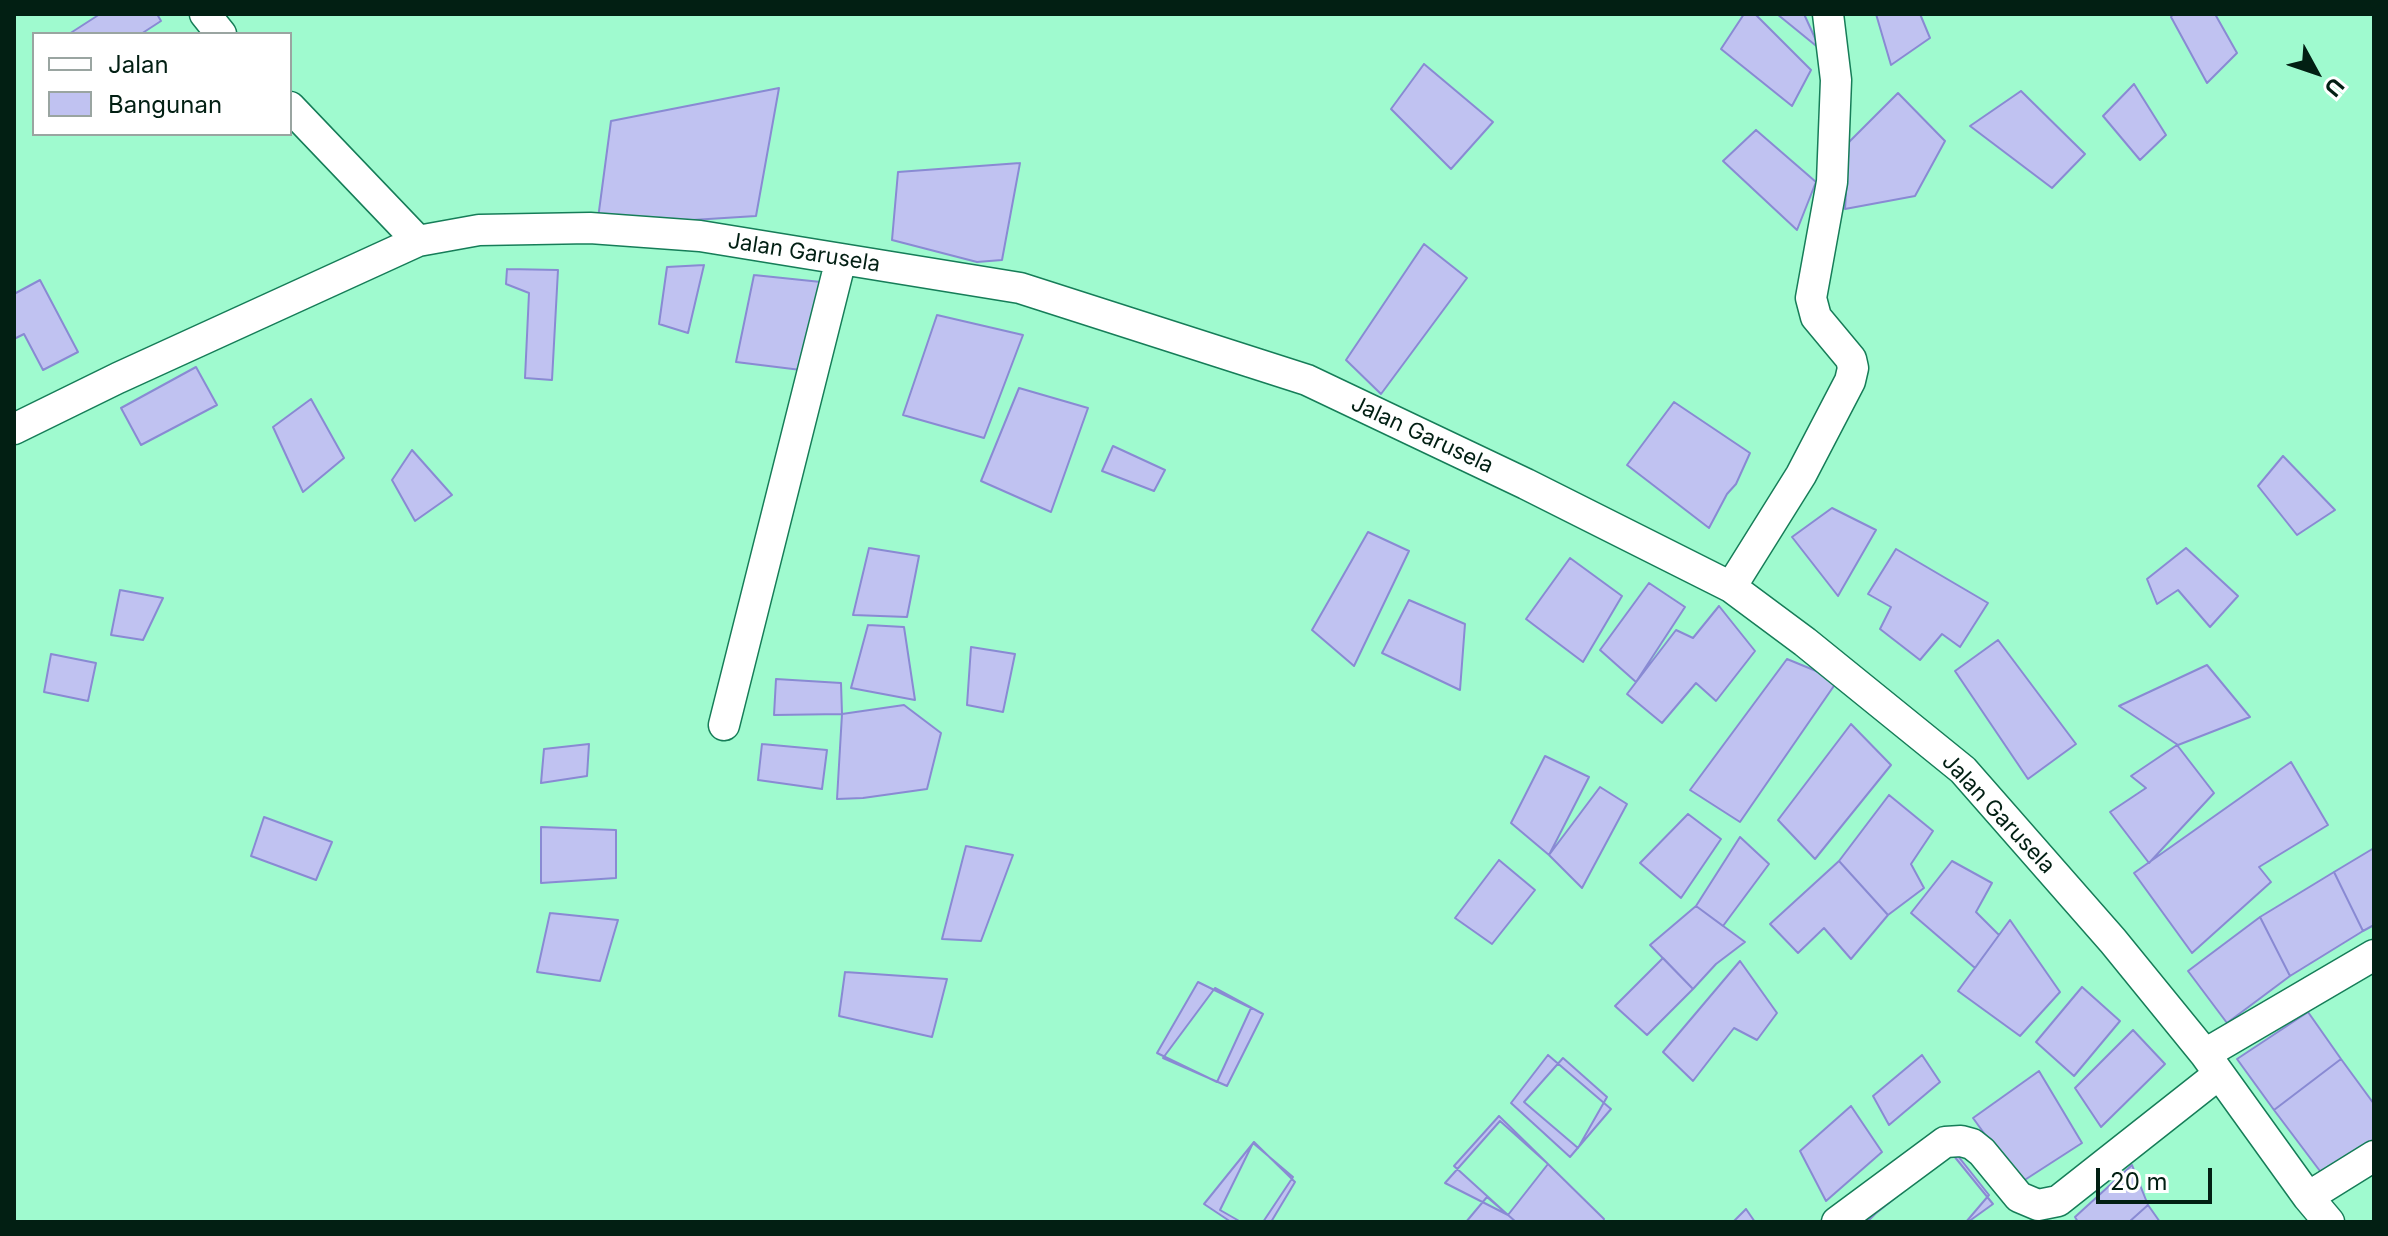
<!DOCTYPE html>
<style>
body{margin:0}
#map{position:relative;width:2388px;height:1236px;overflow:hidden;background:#9ffacf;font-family:Inter,sans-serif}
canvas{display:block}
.frame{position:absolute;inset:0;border:16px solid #021f13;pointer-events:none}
.legend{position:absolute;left:32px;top:32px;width:260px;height:104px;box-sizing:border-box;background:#fff;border:2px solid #9aa5a1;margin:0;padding:10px 14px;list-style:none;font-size:24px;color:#021f13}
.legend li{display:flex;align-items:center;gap:16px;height:40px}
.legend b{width:40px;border:2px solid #9aa5a1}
.north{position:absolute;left:2276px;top:32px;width:80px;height:80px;-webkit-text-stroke:6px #fff;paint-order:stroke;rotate:130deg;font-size:22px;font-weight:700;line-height:32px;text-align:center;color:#021f13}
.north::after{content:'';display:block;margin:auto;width:28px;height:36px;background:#021f13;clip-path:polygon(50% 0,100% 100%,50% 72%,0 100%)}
.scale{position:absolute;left:2096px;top:1168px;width:116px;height:36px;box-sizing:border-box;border:4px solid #021f13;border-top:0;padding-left:10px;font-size:24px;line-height:28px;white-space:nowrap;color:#021f13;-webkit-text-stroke:6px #fff;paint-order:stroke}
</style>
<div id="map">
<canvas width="2388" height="1236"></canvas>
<div class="frame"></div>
<ul class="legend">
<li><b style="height:10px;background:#fff"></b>Jalan</li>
<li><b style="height:22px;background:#c0c2f1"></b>Bangunan</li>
</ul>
<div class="north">U</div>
<div class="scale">20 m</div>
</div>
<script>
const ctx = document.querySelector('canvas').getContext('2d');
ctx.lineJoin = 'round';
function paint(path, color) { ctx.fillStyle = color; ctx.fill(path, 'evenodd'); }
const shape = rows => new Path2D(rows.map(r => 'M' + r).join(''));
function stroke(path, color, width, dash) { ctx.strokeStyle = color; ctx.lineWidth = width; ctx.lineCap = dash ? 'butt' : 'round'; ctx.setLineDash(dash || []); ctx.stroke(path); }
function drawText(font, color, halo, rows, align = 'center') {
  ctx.font = font + ' Inter,sans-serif'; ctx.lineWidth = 6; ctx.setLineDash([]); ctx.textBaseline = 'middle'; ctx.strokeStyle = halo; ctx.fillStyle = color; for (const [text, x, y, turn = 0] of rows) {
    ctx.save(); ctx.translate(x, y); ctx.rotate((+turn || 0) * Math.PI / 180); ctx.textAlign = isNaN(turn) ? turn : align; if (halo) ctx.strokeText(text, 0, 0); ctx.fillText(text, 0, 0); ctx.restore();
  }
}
const building = shape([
 [100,14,157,14,161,21,141,34,69,34,100,14],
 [1744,14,1755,14,1811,70,1792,106,1721,49,1744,14],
 [1777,14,1804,14,1820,49,1777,14],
 [1876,14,1920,14,1930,38,1891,65,1876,14],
 [2173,14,2215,14,2237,53,2207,83,2171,17,2173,14],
 [1424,64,1493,122,1451,169,1391,109,1424,64],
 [2134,84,2166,135,2140,160,2103,116,2134,84],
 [779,88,756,216,597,226,611,121,779,88],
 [2021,91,2085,154,2052,188,1970,126,2021,91],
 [1898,93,1945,141,1915,196,1845,209,1849,142,1898,93],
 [1756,130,1816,182,1797,230,1723,161,1756,130],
 [1020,163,1002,260,977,262,892,240,898,172,1020,163],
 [1424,244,1467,278,1381,394,1346,360,1424,244],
 [704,265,688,333,659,324,667,267,704,265],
 [507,269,558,270,552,380,525,378,529,293,506,284,507,269],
 [754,275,821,282,801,370,736,362,754,275],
 [40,280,78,352,43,370,24,334,14,339,14,294,40,280],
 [937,315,1023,335,984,438,903,415,937,315],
 [196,367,217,405,141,445,121,408,196,367],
 [1019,388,1088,408,1051,512,981,481,1019,388],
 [311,399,344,458,303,492,273,427,311,399],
 [1674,402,1750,453,1736,484,1727,494,1709,528,1627,465,1674,402],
 [1113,446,1165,470,1154,491,1102,471,1113,446],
 [412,450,452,495,415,521,392,480,412,450],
 [2283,456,2335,510,2297,535,2258,486,2283,456],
 [1832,508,1876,530,1838,596,1792,537,1832,508],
 [1368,532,1409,551,1354,666,1312,630,1368,532],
 [869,548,919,556,907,617,853,615,869,548],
 [2186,548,2238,596,2210,627,2178,590,2157,604,2147,579,2186,548],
 [1896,549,1988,603,1960,647,1942,634,1920,660,1880,629,1891,607,1868,594,1896,549],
 [1570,558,1622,596,1583,662,1526,619,1570,558],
 [1649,583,1685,607,1636,682,1600,650,1649,583],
 [120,590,163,598,143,640,111,635,120,590],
 [1409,600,1465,624,1460,690,1382,653,1409,600],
 [1719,606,1755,651,1716,701,1696,683,1662,723,1627,694,1676,630,1693,638,1719,606],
 [868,625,904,627,915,700,851,688,868,625],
 [1998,640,2076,744,2028,779,1955,671,1998,640],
 [971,647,1015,654,1003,712,967,705,971,647],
 [51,654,96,663,88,701,44,692,51,654],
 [1787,659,1838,680,1740,822,1690,790,1787,659],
 [2207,665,2250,717,2178,745,2119,706,2207,665],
 [776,679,841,683,842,714,774,715,776,679],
 [904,705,941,733,927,789,863,798,837,799,842,714,904,705],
 [1851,724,1891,765,1815,859,1778,820,1851,724],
 [589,744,587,776,541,783,544,749,589,744],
 [762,744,827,750,822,789,758,780,762,744],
 [2177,745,2214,793,2149,863,2110,812,2146,788,2131,776,2177,745],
 [1545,756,1589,777,1549,855,1511,823,1545,756],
 [2291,762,2328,825,2259,867,2271,882,2192,953,2134,873,2291,762],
 [1600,787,1627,804,1582,888,1549,855,1600,787],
 [1889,795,1933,831,1911,864,1924,888,1888,915,1839,861,1889,795],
 [1688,814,1721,839,1681,898,1640,863,1688,814],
 [264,817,332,842,316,880,251,856,264,817],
 [541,827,616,830,616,878,541,883,541,827],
 [1740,837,1769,864,1723,926,1696,906,1740,837],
 [966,846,1013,855,981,941,942,939,966,846],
 [2374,848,2374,925,2363,931,2334,872,2374,848],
 [1499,860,1535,890,1492,944,1455,918,1499,860],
 [1839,861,1888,915,1851,959,1824,928,1798,953,1770,924,1839,861],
 [1952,861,1992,883,1976,912,1999,935,1975,968,1911,913,1952,861],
 [2334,872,2363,931,2290,976,2260,917,2334,872],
 [1696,906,1745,942,1716,964,1693,989,1650,945,1696,906],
 [550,913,618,920,600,981,537,972,550,913],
 [2260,917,2290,976,2227,1023,2188,971,2260,917],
 [2010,920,2060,992,2020,1036,1958,991,2010,920],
 [1663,958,1693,989,1647,1035,1615,1006,1663,958],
 [1740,961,1777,1013,1757,1040,1734,1028,1693,1081,1663,1052,1740,961],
 [845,972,947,979,932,1037,839,1016,845,972],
 [1198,982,1251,1008,1217,1082,1157,1053,1198,982],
 [2082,987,2120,1021,2074,1076,2036,1042,2082,987],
 [1215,988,1263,1014,1227,1086,1163,1058,1215,988],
 [2308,1012,2341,1059,2274,1110,2237,1059,2308,1012],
 [2133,1030,2165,1064,2101,1127,2075,1088,2133,1030],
 [1548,1055,1611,1109,1570,1157,1511,1103,1548,1055],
 [1922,1055,1940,1082,1889,1125,1873,1096,1922,1055],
 [1563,1058,1607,1097,1578,1148,1524,1102,1563,1058],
 [2341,1059,2374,1104,2374,1141,2326,1179,2274,1110,2341,1059],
 [2039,1071,2082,1143,2020,1183,1973,1118,2039,1071],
 [1851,1106,1882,1152,1826,1201,1800,1151,1851,1106],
 [1499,1116,1548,1164,1508,1215,1454,1166,1499,1116],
 [1500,1121,1548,1164,1508,1215,1445,1183,1500,1121],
 [1254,1142,1295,1182,1271,1222,1231,1222,1204,1204,1254,1142],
 [1253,1143,1293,1177,1263,1222,1241,1222,1220,1210,1253,1143],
 [1945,1145,1993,1204,1968,1222,1867,1222,1945,1145],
 [1954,1151,1989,1195,1966,1222,1865,1222,1954,1151],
 [1548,1164,1604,1219,1603,1222,1516,1222,1508,1215,1548,1164],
 [2132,1165,2148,1205,2129,1222,2078,1222,2075,1217,2132,1165],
 [1487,1197,1508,1215,1516,1222,1466,1222,1487,1197],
 [2148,1205,2160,1222,2129,1222,2148,1205],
 [1746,1209,1755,1222,1733,1222,1746,1209]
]);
paint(building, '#c0c2f1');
stroke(building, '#898ad3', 2);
const street = shape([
 [205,14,221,34],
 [290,107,418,241,479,230,590,228,700,236,1020,288,1307,380,1526,484,1731,587,1805,642,1963,770,2113,941,2205,1054,2308,1197,2329,1222],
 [14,429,118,378,418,241],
 [1731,587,1801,475,1850,381,1853,368,1851,359,1816,317,1811,298,1832,182,1836,80,1828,14],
 [724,725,841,259],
 [2205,1054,2374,955],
 [2308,1197,2374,1156],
 [1837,1222,1945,1142,1961,1141,1972,1144,1982,1152,2019,1197,2038,1205,2058,1201,2219,1074]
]);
stroke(street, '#167d58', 33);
stroke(street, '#fff', 30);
drawText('22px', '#021f13', '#fff', [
 ["Jalan Garusela",804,253,9],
 ["Jalan Garusela",1422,435,25],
 ["Jalan Garusela",1998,814,47]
]);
</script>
